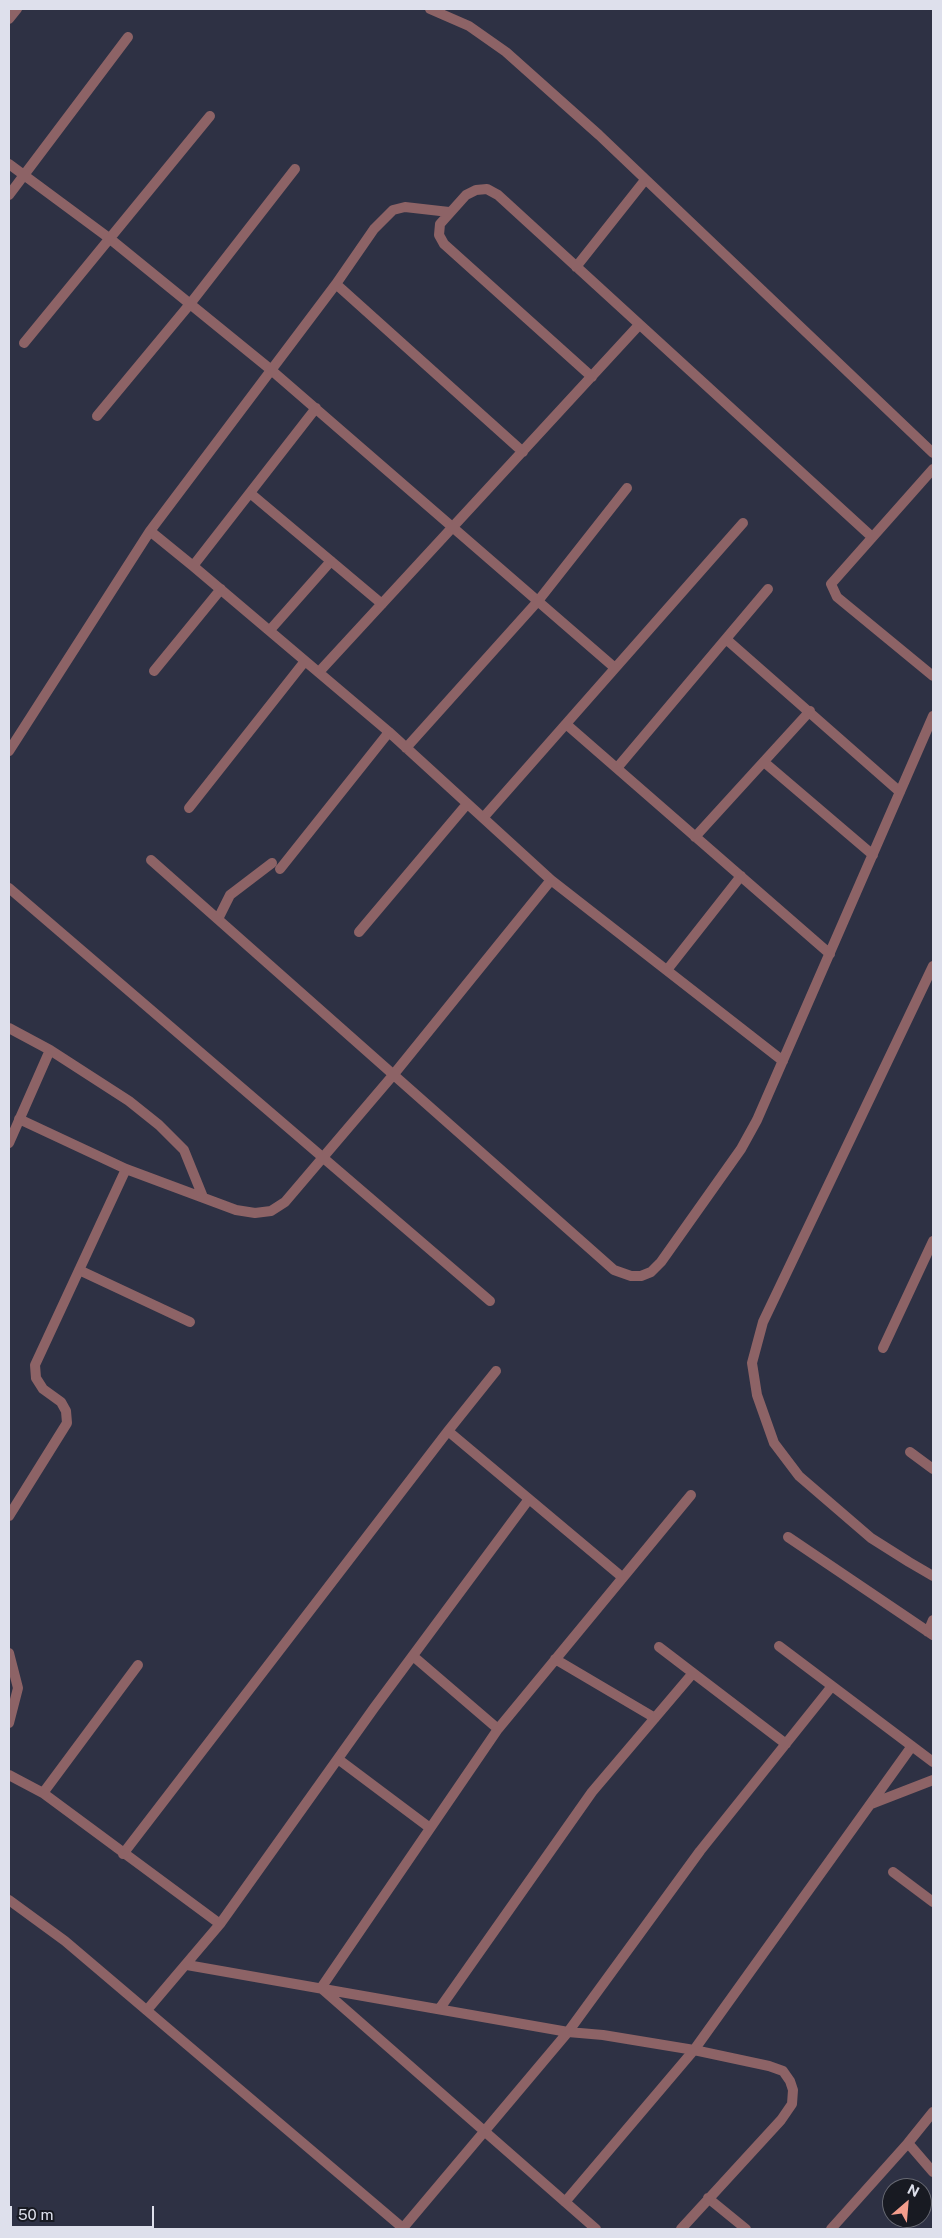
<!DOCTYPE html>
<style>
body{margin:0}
#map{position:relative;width:942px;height:2238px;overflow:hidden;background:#2e3144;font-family:"Public Sans",sans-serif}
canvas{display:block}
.frame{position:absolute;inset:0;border:10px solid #dee0ec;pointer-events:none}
.north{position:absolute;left:882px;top:2178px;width:50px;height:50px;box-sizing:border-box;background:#181a22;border:1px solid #676973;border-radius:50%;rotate:27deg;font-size:14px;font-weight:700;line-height:20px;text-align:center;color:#dee0ec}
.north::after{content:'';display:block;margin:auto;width:18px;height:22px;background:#f49d8c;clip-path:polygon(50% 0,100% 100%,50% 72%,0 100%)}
.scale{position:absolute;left:10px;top:2206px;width:144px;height:22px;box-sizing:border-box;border:2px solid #dee0ec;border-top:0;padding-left:6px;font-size:15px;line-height:18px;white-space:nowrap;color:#dee0ec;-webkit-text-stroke:4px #181a22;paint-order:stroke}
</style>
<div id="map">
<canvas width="942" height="2238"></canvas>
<div class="frame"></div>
<div class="north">N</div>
<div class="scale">50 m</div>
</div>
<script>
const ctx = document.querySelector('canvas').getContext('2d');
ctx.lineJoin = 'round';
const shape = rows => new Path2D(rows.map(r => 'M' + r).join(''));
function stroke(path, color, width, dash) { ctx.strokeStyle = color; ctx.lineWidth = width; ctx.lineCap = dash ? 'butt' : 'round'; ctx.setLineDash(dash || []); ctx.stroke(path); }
stroke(shape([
 [893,1872,933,1902]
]), '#8d6366', 10);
stroke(shape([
 [430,9,469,26,506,52,599,135,933,453],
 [9,19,17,9],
 [9,164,109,238,270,369,615,668],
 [9,195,128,37],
 [576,267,645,180],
 [336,284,523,452],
 [24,343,210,116],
 [592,377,444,244,439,235,440,224,466,195,476,190,487,189,498,195,872,537],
 [97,416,190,304,295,169],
 [933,469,831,584,837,597,933,676],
 [250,493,382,604],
 [150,531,193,566,389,732,551,880,783,1061],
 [193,566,316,408],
 [270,630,331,561],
 [726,639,900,792],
 [154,671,221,589],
 [319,672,639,325],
 [566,724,830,954],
 [406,748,538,601,627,488],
 [9,751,150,531,336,284,374,229,393,210,405,207,449,212],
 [764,762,873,855],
 [617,768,768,589],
 [189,808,305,661],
 [483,818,743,523],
 [695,837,810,711],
 [151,860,614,1270,631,1276,641,1276,651,1272,661,1262,741,1149,757,1120,933,716],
 [280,869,389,732],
 [9,888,490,1301],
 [218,919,230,895,272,863],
 [359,932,467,804],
 [933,966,763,1322,752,1363,757,1395,774,1443,799,1476,871,1538,909,1562,933,1576],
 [667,970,741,876],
 [9,1028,50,1050,129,1101,159,1125,184,1150,203,1197],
 [19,1119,126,1169,236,1210,255,1213,271,1211,285,1202,394,1074,551,880],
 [9,1143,50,1050],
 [79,1270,190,1322],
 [883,1348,933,1241],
 [448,1431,622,1577],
 [910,1452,933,1469],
 [9,1516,67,1423,66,1411,61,1402,43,1389,36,1378,35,1365,126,1169],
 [788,1537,933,1635],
 [928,1632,933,1620],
 [779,1646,933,1762],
 [659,1647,786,1744],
 [9,1653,18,1688,9,1723],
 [413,1656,498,1729],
 [555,1659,655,1718],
 [138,1665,43,1793,220,1924],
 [338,1759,430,1828],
 [9,1775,43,1793],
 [871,1804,933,1780],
 [123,1854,448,1431,496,1371],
 [9,1900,65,1941,404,2229],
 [187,1965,568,2032,603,2035,694,2050,769,2066,783,2071,790,2081,793,2090,792,2104,781,2120,681,2229],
 [440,2008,592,1792,693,1673],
 [147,2010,220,1924,374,1708,529,1499],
 [908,2143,933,2172],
 [708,2198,746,2229],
 [565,2202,694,2050,912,1746],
 [403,2228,568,2032,700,1851,832,1686],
 [596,2229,321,1988,498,1729,691,1495],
 [831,2229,908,2143,933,2112]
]), '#8d6366', 10);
</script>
